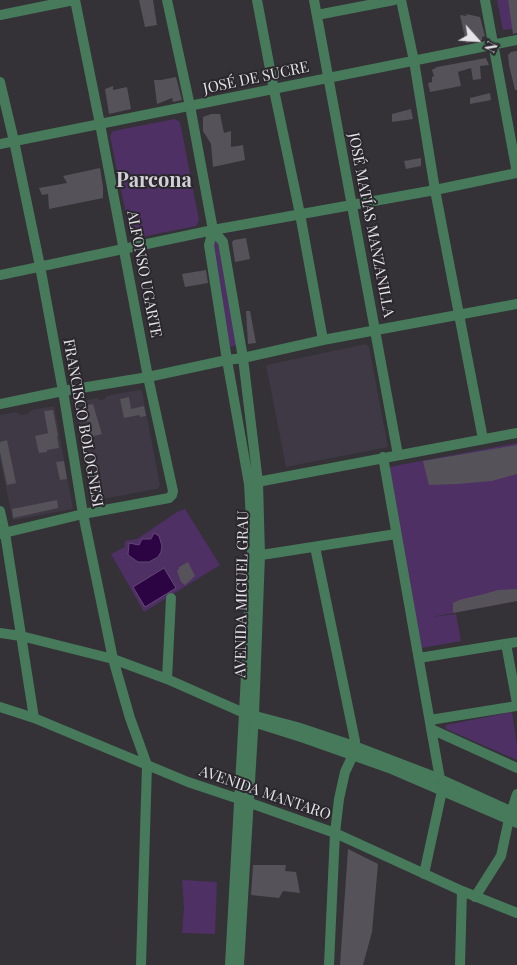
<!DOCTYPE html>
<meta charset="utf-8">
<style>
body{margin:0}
#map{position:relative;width:517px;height:965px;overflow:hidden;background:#343137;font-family:"Playfair Display",serif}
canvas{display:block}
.north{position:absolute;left:452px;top:15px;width:50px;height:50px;-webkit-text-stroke:4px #2a272d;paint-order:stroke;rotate:116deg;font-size:14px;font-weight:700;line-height:20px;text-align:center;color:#e6e4e8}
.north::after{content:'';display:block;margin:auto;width:18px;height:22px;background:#e6e4e8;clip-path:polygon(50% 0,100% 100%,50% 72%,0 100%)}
</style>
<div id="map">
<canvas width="517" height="965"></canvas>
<div class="north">N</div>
</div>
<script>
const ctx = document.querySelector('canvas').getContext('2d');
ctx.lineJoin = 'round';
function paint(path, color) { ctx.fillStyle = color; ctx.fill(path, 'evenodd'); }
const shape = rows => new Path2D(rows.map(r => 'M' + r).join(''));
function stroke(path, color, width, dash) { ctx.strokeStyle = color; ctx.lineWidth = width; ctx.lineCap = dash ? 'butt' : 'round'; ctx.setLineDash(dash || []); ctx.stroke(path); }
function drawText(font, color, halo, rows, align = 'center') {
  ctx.font = font + ' "Playfair Display",serif'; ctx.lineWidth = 4; ctx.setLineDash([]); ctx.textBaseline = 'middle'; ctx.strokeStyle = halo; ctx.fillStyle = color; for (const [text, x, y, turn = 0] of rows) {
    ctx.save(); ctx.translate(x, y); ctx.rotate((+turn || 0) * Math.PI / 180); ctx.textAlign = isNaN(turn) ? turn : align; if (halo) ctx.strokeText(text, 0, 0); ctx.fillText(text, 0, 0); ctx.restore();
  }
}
paint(shape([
 [366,344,369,347,388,447,286,467,266,365],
 [139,390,142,391,160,485,157,489,97,500,93,498,76,405,79,402,97,398,100,400,105,399,106,396],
 [54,406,73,509,13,520,0,460,0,415,16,412,22,415,29,413,31,410]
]), '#3f3845');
paint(shape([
 [497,0,508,0,513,29,503,30],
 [175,119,180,122,199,220,196,226,136,238,130,234,110,136,113,131],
 [214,241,216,241,218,243,237,344,232,347,229,346,212,244],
 [517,443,517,601,431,617,456,614,461,641,421,648,389,467],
 [185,509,220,565,144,612,111,554,125,547,125,541,137,539,177,512],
 [512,712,517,745,517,760,446,729,446,725],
 [182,880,217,882,215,934,182,933,184,907]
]), '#4e3065');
const water = shape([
 [154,533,159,536,162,546,161,552,158,557,149,562,138,562,128,555,129,543,139,545,142,539,151,539,154,533],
 [164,568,176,588,145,607,133,587,164,568]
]);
paint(water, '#2c0443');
stroke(water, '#644774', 1);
paint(shape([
 [139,0,153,0,157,25,145,27],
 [508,0,517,0,517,33,513,34],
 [466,14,480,17,485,36,482,37,482,40,466,43,460,15,467,16],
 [517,51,517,90,515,90,509,65,508,55,511,52],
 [486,58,489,65,480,66,481,79,473,80,471,68,458,72,461,86,430,92,428,83,432,82,432,77,434,76,432,70,437,67],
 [176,77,182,100,173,102,172,98,157,104,154,80,161,80],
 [113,86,113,90,127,87,131,109,109,114,105,89],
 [490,93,491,100,470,104,470,98],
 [411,109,413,119,392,122,392,114],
 [211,114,220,114,224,133,231,131,231,147,243,145,245,160,213,167,211,144,203,131,203,117],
 [421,158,421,166,406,169,404,161],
 [100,168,103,187,103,198,49,209,48,194,42,195,39,188,67,183,63,176],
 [246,238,250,259,235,262,232,242,234,240],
 [206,270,208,283,185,287,182,274],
 [246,311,250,311,256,343,248,344],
 [129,397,131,409,144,406,146,416,140,417,139,415,124,418,120,399],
 [93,404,102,434,91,437,83,406],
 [53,410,58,436,57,436,59,448,47,450,47,452,39,453,35,436,48,433,44,411],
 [7,440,16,483,7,485,0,452,0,442],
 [517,445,517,474,492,481,458,484,429,485,423,461],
 [64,461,67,479,60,480,56,462],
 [57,500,58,508,13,518,12,509],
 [188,562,195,576,185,585,181,582,177,571,179,569,179,567],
 [517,589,517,601,453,613,453,603,459,600,484,594,498,590],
 [348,849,378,864,372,932,363,965,340,965],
 [253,865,286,865,285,871,296,872,300,893,283,891,279,898,251,895]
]), '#555259');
stroke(shape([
 [167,0,190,106,213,230,209,245,227,360,249,484,252,540,252,557,244,713,230,965],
 [257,0,274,90,300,214,323,340],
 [314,0,398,455],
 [401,0,414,61,435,190,483,439],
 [485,0,517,173],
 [0,15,74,0],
 [317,15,394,0],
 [0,82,14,141,40,266,63,391,83,514,113,659,130,718,147,765,141,965],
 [0,144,517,40],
 [213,230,223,242,243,358,258,482,260,555,254,715,239,965],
 [0,275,213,230,435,190,517,173],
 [0,404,63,391,148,377,227,360,243,358,323,340,517,304],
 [383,457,440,779],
 [252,483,517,433],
 [0,511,5,533,34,718],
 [0,534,83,514,169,498,172,495,173,491,148,377,100,124,75,0],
 [315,547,355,741,353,755,345,772,339,799,335,833,329,965],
 [255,556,396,534],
 [0,633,21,636,113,659,167,679,244,713,297,727,354,746,440,779,517,814],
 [506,644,517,703],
 [419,658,517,642],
 [167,679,171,598],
 [0,707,34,718,188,782,239,799,335,833,462,891,517,913],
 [247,720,304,738,389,768,517,823],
 [430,720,517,706],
 [431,729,517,768],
 [424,874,442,791],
 [475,897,501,856,509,819,517,794],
 [460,965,462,891]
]), '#467a5a', 10);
drawText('15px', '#e6e4e8', '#2a272d', [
 ["JOSÉ DE SUCRE",256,78,-12],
 ["JOSÉ MATÍAS MANZANILLA",371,225,79],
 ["ALFONSO UGARTE",144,274,79],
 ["FRANCISCO BOLOGNESI",83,423,80],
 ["AVENIDA MIGUEL GRAU",242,594,-89],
 ["AVENIDA MANTARO",265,793,19]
]);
drawText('bold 20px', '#d4d0d8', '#2a272d', [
 ["Parcona",154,181]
]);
</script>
